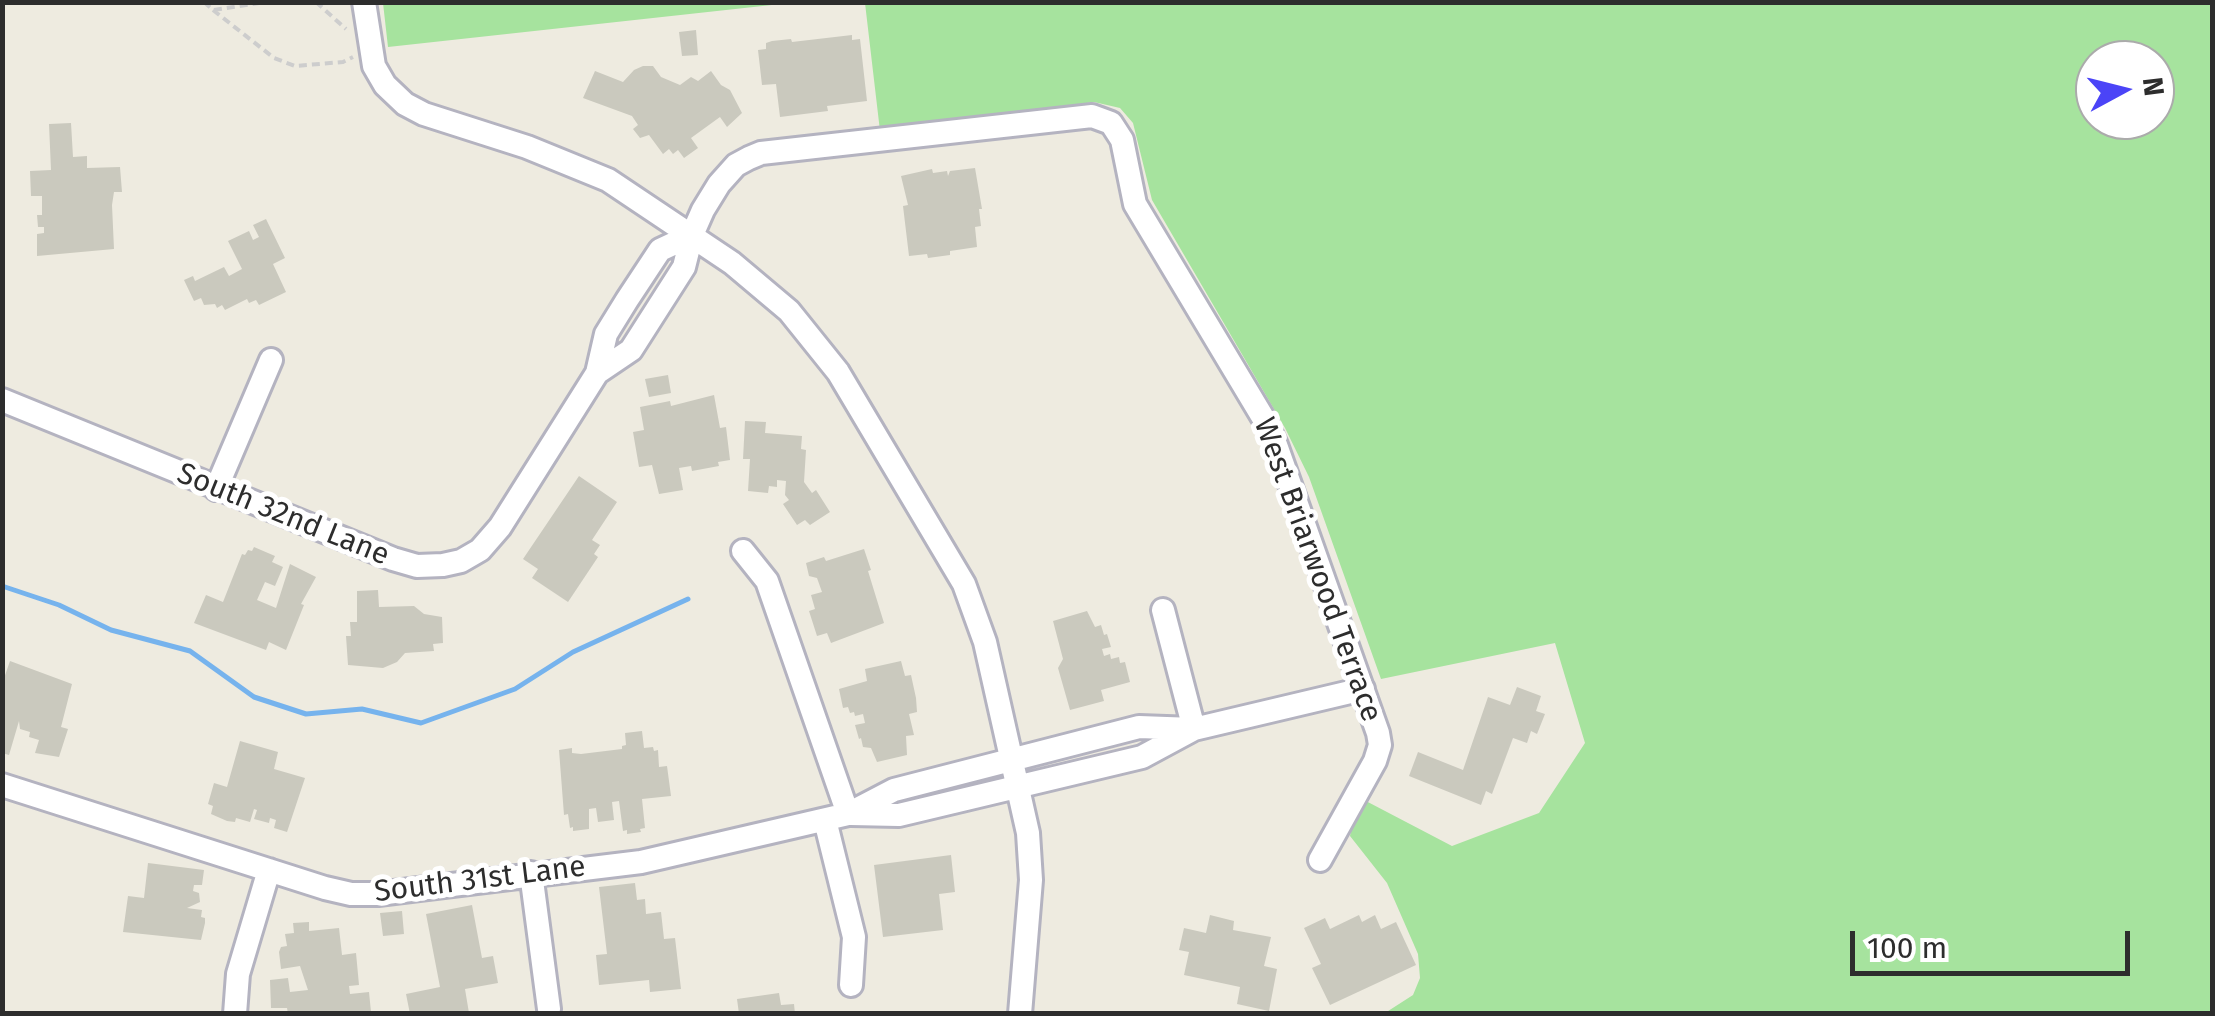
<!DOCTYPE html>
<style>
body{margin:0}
#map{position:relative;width:2215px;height:1016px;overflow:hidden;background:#eeebe0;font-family:"Fira Sans",sans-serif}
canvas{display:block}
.frame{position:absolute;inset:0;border:5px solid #2d2d2d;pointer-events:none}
.north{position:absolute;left:2075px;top:40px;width:100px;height:100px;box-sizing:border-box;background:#fff;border:2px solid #ababab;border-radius:50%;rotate:83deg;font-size:28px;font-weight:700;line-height:40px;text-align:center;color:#2d2d2d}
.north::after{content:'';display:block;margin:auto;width:35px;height:45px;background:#4b44f7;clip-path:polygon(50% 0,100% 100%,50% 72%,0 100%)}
.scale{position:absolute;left:1850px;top:931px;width:280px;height:45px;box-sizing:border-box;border:5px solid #2d2d2d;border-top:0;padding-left:12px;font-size:30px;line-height:35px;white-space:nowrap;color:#2d2d2d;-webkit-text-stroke:8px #fff;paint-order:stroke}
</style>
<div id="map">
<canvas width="2215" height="1016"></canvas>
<div class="frame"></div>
<div class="north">N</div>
<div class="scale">100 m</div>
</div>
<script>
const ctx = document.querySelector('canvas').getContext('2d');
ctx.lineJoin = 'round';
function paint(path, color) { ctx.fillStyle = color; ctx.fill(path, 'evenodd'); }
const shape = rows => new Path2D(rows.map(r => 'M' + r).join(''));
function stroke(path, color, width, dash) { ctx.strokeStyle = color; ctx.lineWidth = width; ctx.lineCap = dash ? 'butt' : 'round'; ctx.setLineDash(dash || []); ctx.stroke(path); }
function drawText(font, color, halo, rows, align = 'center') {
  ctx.font = font + ' "Fira Sans",sans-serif'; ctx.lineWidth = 10; ctx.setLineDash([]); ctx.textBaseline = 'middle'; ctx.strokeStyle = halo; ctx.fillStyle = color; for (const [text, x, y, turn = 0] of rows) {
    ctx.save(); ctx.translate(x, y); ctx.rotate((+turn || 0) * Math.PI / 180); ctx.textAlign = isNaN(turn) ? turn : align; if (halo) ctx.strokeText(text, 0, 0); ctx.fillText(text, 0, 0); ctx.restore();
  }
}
paint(shape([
 [383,3,383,2,790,3,388,47],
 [865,3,2212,3,2212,1013,1385,1013,1413,995,1420,978,1418,954,1387,883,1350,836,1352,824,1364,800,1452,846,1539,813,1585,743,1555,643,1381,679,1309,477,1285,428,1152,200,1133,123,1120,108,1094,102,880,131],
 [2095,60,2155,60,2155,120,2095,120]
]), '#a6e39e');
stroke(shape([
 [2,586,59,605,111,630,190,651,254,697,306,714,362,709,421,723,515,689,573,652,688,599]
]), '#76b3ed', 5);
paint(shape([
 [696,30,698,55,682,56,679,32],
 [852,35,852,40,860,39,867,101,827,106,828,111,780,117,776,84,762,85,758,50,766,49,766,43,772,41,791,39,792,42],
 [643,66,653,66,661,77,680,85,691,77,698,81,711,71,721,85,730,90,742,113,727,127,720,117,691,138,698,148,684,158,678,150,673,154,669,149,663,154,649,135,640,138,633,129,638,125,632,116,583,98,595,71,623,82,634,70],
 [71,123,73,157,87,156,87,168,120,167,122,192,114,192,112,205,114,249,37,256,37,234,44,233,44,227,38,227,37,215,42,215,42,196,31,196,30,171,51,170,49,124],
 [975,168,982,209,979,209,981,226,975,227,977,247,950,251,950,255,928,258,927,254,909,256,903,206,908,205,901,176,932,169,933,173,947,171,948,176,950,171],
 [266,219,285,258,273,264,286,292,259,305,256,300,249,303,247,299,225,310,222,305,217,308,215,304,204,305,201,298,194,301,184,280,193,276,195,281,224,267,229,276,242,269,228,241,249,231,253,240,259,237,253,225],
 [668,375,671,393,649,397,645,379],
 [714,395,720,428,726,427,730,460,718,462,719,466,692,471,691,466,679,468,683,490,659,494,652,465,639,467,633,432,644,430,640,407,670,401,671,406],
 [745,421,766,422,765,433,802,436,801,449,806,450,804,482,812,493,816,490,830,512,810,525,805,520,797,525,783,504,789,500,785,495,786,481,777,480,777,487,769,486,768,493,748,491,750,459,743,459],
 [579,476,617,502,592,540,600,545,594,554,598,557,568,602,532,578,538,569,523,559],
 [254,547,275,556,272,562,283,567,275,586,265,582,257,600,276,608,290,564,316,577,301,604,304,605,286,650,269,642,266,650,194,623,206,595,223,602,242,554,245,555,248,550,252,551],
 [864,549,871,570,868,571,884,623,831,643,827,633,817,636,809,611,815,609,811,595,822,592,817,578,809,576,806,563,824,557,826,561],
 [378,590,379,607,414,606,424,614,442,617,443,643,433,644,434,651,405,653,397,662,383,668,348,665,346,636,351,636,350,622,357,622,357,591],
 [1087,611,1095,627,1101,625,1104,635,1107,634,1111,647,1102,649,1104,656,1110,654,1111,659,1119,657,1120,663,1125,662,1130,682,1101,690,1104,701,1070,710,1058,668,1063,659,1053,621],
 [10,661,72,684,61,727,68,729,59,757,35,753,39,740,29,737,30,732,20,729,19,721,9,755,2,753,2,684],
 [901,661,905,676,911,675,916,698,917,712,909,714,914,735,906,736,907,755,877,762,871,748,863,747,861,738,859,739,855,725,865,723,863,714,855,716,854,712,850,713,848,707,843,708,839,689,867,681,865,669],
 [1517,687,1541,696,1536,711,1545,714,1537,734,1531,731,1527,743,1513,738,1492,794,1486,791,1481,805,1409,776,1418,752,1463,770,1488,697,1510,705],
 [642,731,644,748,653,747,654,751,658,750,659,767,667,766,671,796,642,799,645,828,640,829,641,832,627,834,627,830,623,831,619,801,612,802,614,820,598,822,596,808,589,809,589,829,573,831,573,827,570,828,568,814,564,815,559,750,572,748,572,753,581,754,622,749,622,746,626,745,625,733],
 [240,741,278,752,274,769,305,778,287,832,274,828,276,820,270,818,269,823,254,819,257,810,254,809,250,822,236,818,235,822,227,821,211,814,213,806,208,804,214,783,227,787],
 [951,855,955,892,939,894,943,930,883,937,874,865],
 [148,863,204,870,202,885,194,885,193,891,199,893,200,902,187,908,202,910,201,917,205,918,205,923,201,940,123,932,128,896,144,898],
 [635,883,637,900,645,899,646,914,661,912,664,939,675,938,681,989,650,992,649,980,599,985,596,955,607,954,599,887],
 [472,905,482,958,493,956,498,983,465,989,469,1013,410,1014,406,994,440,987,426,914],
 [402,911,404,934,383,936,380,913],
 [1210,915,1234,921,1233,930,1271,937,1264,966,1277,969,1269,1011,1237,1004,1240,987,1184,975,1189,952,1179,950,1184,928,1206,933],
 [1359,915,1362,922,1375,915,1381,929,1396,922,1416,965,1330,1005,1312,968,1321,964,1304,928,1325,918,1330,929],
 [309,922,309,931,339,928,342,955,356,953,359,985,349,986,350,994,369,992,371,1012,288,1014,287,1008,271,1008,270,980,288,978,290,992,308,990,300,966,281,969,279,952,281,947,287,946,285,934,294,933,293,923],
 [779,993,781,1005,794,1004,795,1014,739,1014,737,999]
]), '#cac9be');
const minor = shape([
 [364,2,374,66,385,85,405,104,424,114,527,147,608,180,732,263,789,311,838,372,964,584,985,642,1028,833,1031,880,1020,1014],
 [597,373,631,350,684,267,692,235,703,210,719,184,736,165,749,158,761,153,1092,116,1111,123,1122,140,1135,204,1265,421,1276,445,1378,733,1380,745,1375,761,1320,860],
 [2,400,393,559,417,566,443,565,461,561,480,550,500,527,597,373,606,334,627,300,660,250,692,235],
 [216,489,271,360],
 [743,551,767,581,848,814],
 [1163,610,1194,729],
 [2,785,325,888,351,894,378,894,641,862,848,814,894,790,1139,727,1194,729],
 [851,814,899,815,1142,757,1194,729,1363,689],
 [825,820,854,937,851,985],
 [531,873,549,1009],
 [235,1014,238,974,269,870]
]);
stroke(minor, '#b4b3c0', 28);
stroke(shape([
 [204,2,213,10,266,2],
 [316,2,346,29],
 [213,10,274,58,295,66,343,62,353,57]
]), '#cdcdcd', 4, [8, 5]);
stroke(minor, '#fff', 22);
drawText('30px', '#2d2d2d', '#fff', [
 ["South 32nd Lane",283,515,22],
 ["West Briarwood Terrace",1317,570,70],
 ["South 31st Lane",480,880,-7]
]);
</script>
